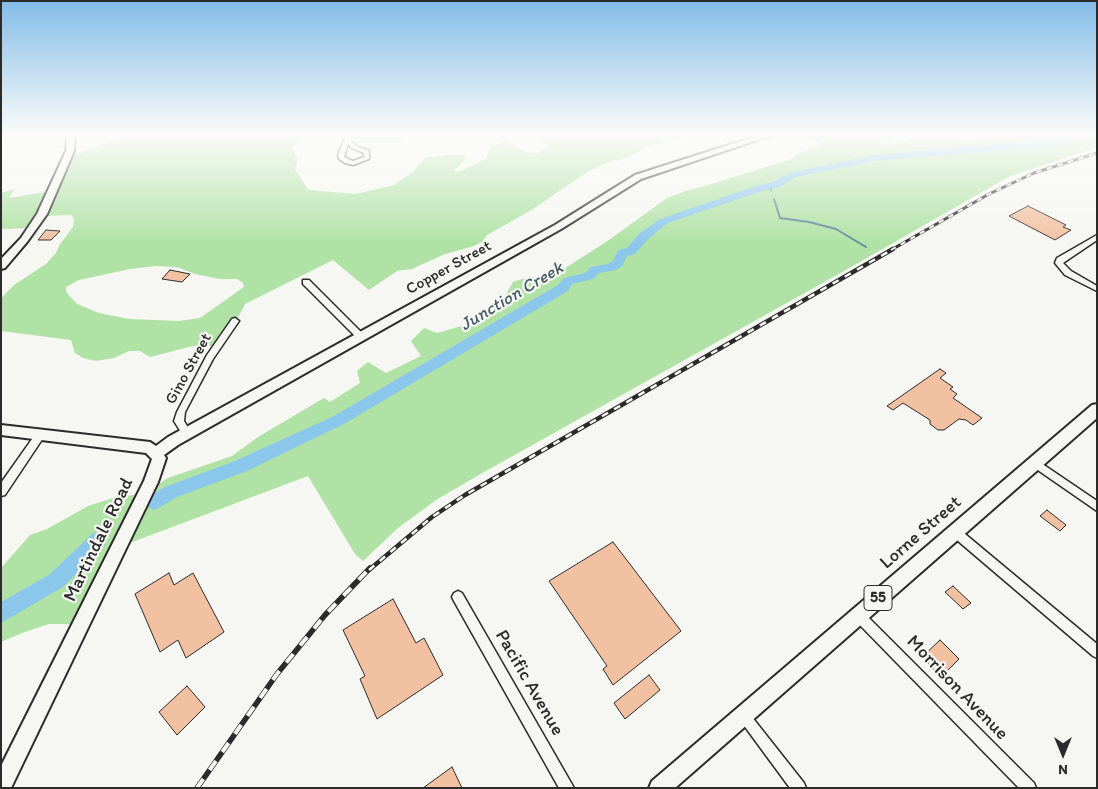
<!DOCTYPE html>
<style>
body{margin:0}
#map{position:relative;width:1098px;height:789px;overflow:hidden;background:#f6f6f2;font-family:Itim,sans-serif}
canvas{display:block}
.frame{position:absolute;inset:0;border:2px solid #2b2b2b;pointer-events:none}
.north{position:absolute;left:1038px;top:729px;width:50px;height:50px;-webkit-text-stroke:4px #f6f6f2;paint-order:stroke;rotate:180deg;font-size:14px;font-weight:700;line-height:20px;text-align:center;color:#2b2b2b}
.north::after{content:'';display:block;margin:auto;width:18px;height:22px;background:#2b2b2b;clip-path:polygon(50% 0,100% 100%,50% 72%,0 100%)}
</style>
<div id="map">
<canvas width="1098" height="789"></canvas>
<div class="frame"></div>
<div class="north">N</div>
</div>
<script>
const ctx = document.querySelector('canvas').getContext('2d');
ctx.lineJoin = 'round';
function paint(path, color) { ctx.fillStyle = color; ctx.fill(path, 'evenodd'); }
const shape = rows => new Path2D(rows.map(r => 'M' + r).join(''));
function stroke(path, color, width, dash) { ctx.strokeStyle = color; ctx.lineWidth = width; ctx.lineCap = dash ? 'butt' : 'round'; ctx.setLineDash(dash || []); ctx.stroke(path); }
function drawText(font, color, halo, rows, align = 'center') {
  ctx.font = font + ' Itim,sans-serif'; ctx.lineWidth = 4.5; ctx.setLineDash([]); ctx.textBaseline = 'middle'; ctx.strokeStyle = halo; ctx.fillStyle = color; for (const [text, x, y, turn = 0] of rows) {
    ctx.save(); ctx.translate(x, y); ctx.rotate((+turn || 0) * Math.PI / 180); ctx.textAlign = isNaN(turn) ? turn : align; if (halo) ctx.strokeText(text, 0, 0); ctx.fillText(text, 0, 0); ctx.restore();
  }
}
paint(shape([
 [127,135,310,135,308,139,299,141,292,148,298,159,295,169,308,190,356,194,394,185,413,172,425,158,447,155,465,155,465,160,453,171,460,171,486,159,491,146,505,141,526,152,538,153,549,146,540,142,541,135,687,136,646,147,637,153,620,160,611,161,590,170,533,209,487,235,482,242,474,246,445,254,412,269,397,271,369,290,333,260,245,304,234,325,210,357,212,346,193,346,150,357,140,351,129,351,114,358,96,361,83,358,75,353,71,340,1,331,1,298,14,285,46,264,56,253,60,244,73,227,74,219,71,215,40,216,33,228,1,229,1,193,14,189,9,198,52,191,67,158],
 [155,266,177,267,195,274,220,279,237,279,243,283,244,287,200,318,179,321,129,319,99,313,77,304,66,292,66,287,79,280,130,269],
 [354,135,402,135,400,143,355,143,353,139],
 [802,135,893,135,890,139,880,142,884,145,903,142,910,138,910,135,955,135,967,143,978,138,979,136,978,135,1097,135,1097,147,1008,177,844,271,484,472,436,500,398,528,363,561,355,554,308,476,119,547,80,624,49,624,22,633,1,642,1,568,30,535,47,529,88,506,113,498,145,493,168,478,232,456,258,437,324,398,330,402,360,383,357,371,368,362,386,373,421,356,411,341,424,328,437,333,479,321,497,311,513,282,522,279,556,274,606,242,667,198,688,190,705,186,792,159,800,152,821,144]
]), '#afe2a4');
stroke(shape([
 [1059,135,1066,137],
 [770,187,771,190],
 [774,199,780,218,809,222,836,229,866,247]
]), '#65899e', 2);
paint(shape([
 [1064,135,1075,135,1060,145,874,161,796,177,780,187,762,191,668,223,648,239,635,254,627,256,622,266,616,270,599,273,593,279,572,284,568,291,344,424,247,471,177,497,160,507,154,510,148,507,145,502,148,497,165,487,235,461,334,416,558,285,564,278,585,273,591,267,608,264,613,261,618,250,627,248,640,233,660,219,756,186,773,182,789,173,874,155,1057,139,1064,135],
 [98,532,104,534,107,540,104,546,63,587,1,623,1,602,49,575,92,534,98,532]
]), '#8bc7eb');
const building = shape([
 [1028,206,1066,225,1063,227,1071,230,1055,240,1009,216,1028,206],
 [46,230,60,231,51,240,38,240,46,230],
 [170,270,190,274,182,282,162,279,170,270],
 [940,369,946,373,940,378,953,387,950,389,957,394,953,398,982,418,973,425,966,420,959,419,944,430,938,430,930,424,930,420,903,403,893,410,887,406,940,369],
 [1047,510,1066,525,1060,531,1040,516,1047,510],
 [613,542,681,631,613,685,603,669,607,666,549,581,613,542],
 [169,573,174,585,193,573,224,632,186,658,178,640,160,652,135,594,169,573],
 [953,586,971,603,963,609,945,592,953,586],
 [393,599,416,643,424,638,443,675,377,719,360,679,365,676,343,630,393,599],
 [940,640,959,659,941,677,922,657,940,640],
 [649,675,660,690,625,719,614,703,649,675],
 [187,686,205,707,177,735,159,712,187,686],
 [452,767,462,788,423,788,452,767]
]);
paint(building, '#f2c1a2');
stroke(building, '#2b2b2b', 1);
const street = shape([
 [346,135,352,135,350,140,356,146,369,151,369,159,353,165,345,163,339,159,338,155,346,135],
 [348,144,352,148,364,153,364,157,353,161,344,157,348,144],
 [1097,235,1097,240,1063,263,1071,271,1097,286,1097,291,1065,275,1055,263,1057,258,1097,235],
 [303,280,309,280,363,334,364,336,363,338,357,338,303,284,303,280],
 [235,318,239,321,213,359,185,412,184,421,192,434,190,437,187,438,184,437,174,421,177,412,207,355,232,319,235,318],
 [40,431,43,432,45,435,5,495,1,496,1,483,37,432,40,431],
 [1035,459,1097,501,1097,511,1032,466,1030,463,1032,460,1035,459],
 [955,527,959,529,1097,644,1097,658,1093,656,951,535,950,532,951,529,955,527],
 [458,591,462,593,574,788,559,788,454,601,452,597,454,593,458,591],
 [858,609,862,611,1034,783,1036,788,1019,788,854,619,852,615,854,611,858,609],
 [744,710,748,712,804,783,806,788,790,788,740,720,738,716,740,712,744,710]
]);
const secondary = shape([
 [67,135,75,135,74,151,47,214,27,242,5,268,1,269,1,259,21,238,37,214,66,151,67,135],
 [760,135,772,135,641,179,561,229,178,445,164,455,166,458,158,482,11,788,1,788,1,766,144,481,152,459,146,453,1,435,1,425,150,442,156,446,168,437,555,225,635,175,760,135]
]);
const primary = shape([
 [1097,404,1097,418,675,788,649,788,652,781,1092,405,1097,404]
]);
stroke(street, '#2b2b2b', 3);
stroke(secondary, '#2b2b2b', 4);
stroke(primary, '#2b2b2b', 4);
paint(street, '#f6f6f2');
paint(secondary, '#f6f6f2');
paint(primary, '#f6f6f2');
const railFar2 = shape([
 [891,250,989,194,1034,173,1097,153]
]);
const railFar1 = shape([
 [369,570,432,517,465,495,893,249]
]);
const rail = shape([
 [197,788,277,674,325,615,370,568]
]);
stroke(railFar2, '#2b2b2b', 3);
stroke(railFar1, '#2b2b2b', 4.5);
stroke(rail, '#2b2b2b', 5.5);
stroke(railFar2, '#f6f6f2', 2, [5.5]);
stroke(railFar1, '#f6f6f2', 2.5, [7]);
stroke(rail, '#f6f6f2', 4, [11]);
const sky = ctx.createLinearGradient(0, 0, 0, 245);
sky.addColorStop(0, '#83bce9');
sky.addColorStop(0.55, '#fbfbf9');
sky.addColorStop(1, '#fbfbf900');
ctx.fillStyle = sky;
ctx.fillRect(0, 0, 1098, 245);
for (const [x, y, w] of [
 [878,598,28]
]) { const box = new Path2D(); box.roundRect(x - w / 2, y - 12.5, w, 25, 4); ctx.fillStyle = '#f6f6f2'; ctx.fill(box); stroke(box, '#2b2b2b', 1); }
drawText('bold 15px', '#2b2b2b', null, [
 ["55",878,598]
]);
drawText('16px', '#2b2b2b', '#f6f6f2', [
 ["Copper Street",449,268,-29],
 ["Gino Street",189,369,-61]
]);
drawText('italic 18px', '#485a65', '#f6f6f2', [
 ["Junction Creek",512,297,-31]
]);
drawText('19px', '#2b2b2b', '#f6f6f2', [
 ["Lorne Street",921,533,-41],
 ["Martindale Road",99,540,-64],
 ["Pacific Avenue",529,683,60],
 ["Morrison Avenue",957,688,46]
]);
</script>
